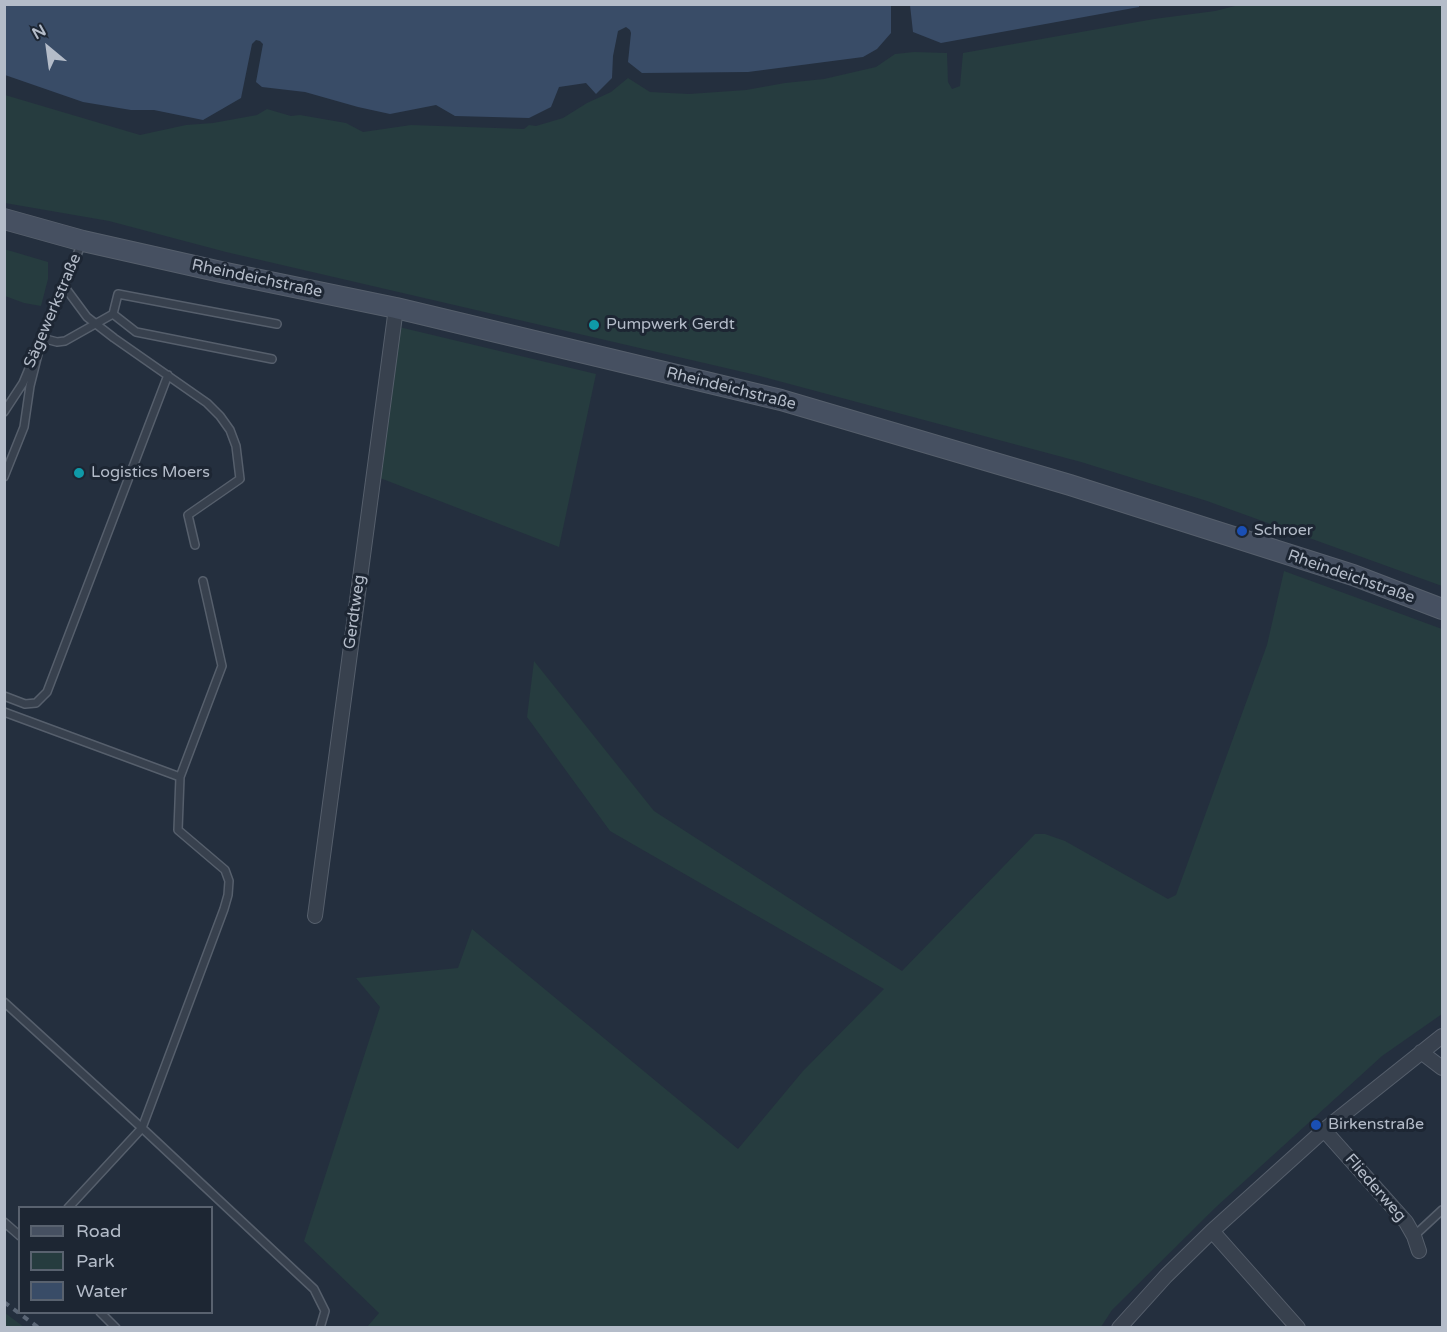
<!DOCTYPE html>
<meta charset="utf-8">
<style>
body{margin:0}
#map{position:relative;width:1447px;height:1332px;overflow:hidden;background:#242f3e;font-family:"Varela Round",sans-serif}
canvas{display:block}
.frame{position:absolute;inset:0;border:6px solid #b4bcc9;pointer-events:none}
.legend{position:absolute;left:18px;top:1206px;width:195px;height:108px;box-sizing:border-box;background:#1d2633;border:2px solid #59626f;margin:0;padding:8px 10px;list-style:none;font-size:18px;color:#b4bcc9}
.legend li{display:flex;align-items:center;gap:12px;height:30px}
.legend b{width:30px;border:2px solid #59626f}
.north{position:absolute;left:18px;top:18px;width:60px;height:60px;-webkit-text-stroke:4px #1d2633;paint-order:stroke;rotate:331deg;font-size:16px;font-weight:700;line-height:24px;text-align:center;color:#b4bcc9}
.north::after{content:'';display:block;margin:auto;width:21px;height:27px;background:#b4bcc9;clip-path:polygon(50% 0,100% 100%,50% 72%,0 100%)}
</style>
<div id="map">
<canvas width="1447" height="1332"></canvas>
<div class="frame"></div>
<ul class="legend">
<li><b style="height:8px;background:#465061"></b>Road</li>
<li><b style="height:16px;background:#263c3f"></b>Park</li>
<li><b style="height:16px;background:#394c67"></b>Water</li>
</ul>
<div class="north">N</div>
</div>
<script>
const ctx = document.querySelector('canvas').getContext('2d');
ctx.lineJoin = 'round';
function paint(path, color) { ctx.fillStyle = color; ctx.fill(path, 'evenodd'); }
const shape = rows => new Path2D(rows.map(r => 'M' + r).join(''));
function stroke(path, color, width, dash) { ctx.strokeStyle = color; ctx.lineWidth = width; ctx.lineCap = dash ? 'butt' : 'round'; ctx.setLineDash(dash || []); ctx.stroke(path); }
function drawText(font, color, halo, rows, align = 'center') {
  ctx.font = font + ' "Varela Round",sans-serif'; ctx.lineWidth = 6; ctx.setLineDash([]); ctx.textBaseline = 'middle'; ctx.strokeStyle = halo; ctx.fillStyle = color; for (const [text, x, y, turn = 0] of rows) {
    ctx.save(); ctx.translate(x, y); ctx.rotate((+turn || 0) * Math.PI / 180); ctx.textAlign = isNaN(turn) ? turn : align; if (halo) ctx.strokeText(text, 0, 0); ctx.fillText(text, 0, 0); ctx.restore();
  }
}
paint(shape([
 [1243,4,1442,5,1442,586,1207,501,1081,462,756,375,226,252,109,221,5,203,5,95,140,135,186,125,213,123,257,115,267,109,291,116,300,115,346,123,363,132,411,125,524,129,529,125,536,126,563,118,587,103,611,92,628,78,650,92,689,94,746,90,785,83,824,79,876,67,895,54,914,52,947,53,948,82,952,89,960,86,963,53,1154,19,1215,11],
 [4,249,48,262,48,279,41,306,24,303,5,296],
 [399,327,596,374,559,547,380,478],
 [1284,571,1442,629,1442,1014,1382,1056,1216,1207,1112,1310,1101,1327,367,1327,379,1313,304,1241,380,1007,356,978,458,968,472,929,738,1149,803,1071,884,989,610,831,527,717,534,661,654,811,902,971,1035,834,1045,834,1065,841,1168,899,1176,895,1267,645],
 [5,1313,24,1327,5,1327]
]), '#263c3f');
paint(shape([
 [5,4,891,4,891,33,877,49,863,57,748,72,642,73,628,62,631,33,630,30,626,27,618,31,613,56,612,78,596,94,586,83,559,87,551,107,529,118,455,116,436,105,390,114,358,107,305,92,262,87,256,82,263,44,260,41,256,40,252,44,241,98,203,120,154,110,131,110,83,102,5,75],
 [1139,4,1139,7,941,43,913,32,910,5]
]), '#394c67');
const service = shape([
 [64,286,87,317,114,338,207,403,220,416,230,430,236,446,240,479,188,515,195,545],
 [113,314,118,294,277,324],
 [41,341,82,243],
 [4,412,23,383,33,359],
 [4,477,24,427,30,386,42,338,57,342,65,341,113,314,136,332,272,359],
 [203,581,222,666,180,777,178,830,225,870,229,881,228,895,224,909,142,1128,314,1289,325,1311,320,1328],
 [4,696,25,704,36,703,47,692,168,375],
 [4,712,180,777],
 [4,1002,142,1128,68,1208],
 [4,1222,20,1236],
 [1414,1236,1442,1210],
 [100,1312,116,1328]
]);
const minor = shape([
 [315,916,396,308],
 [1421,1052,1442,1068],
 [1324,1130,1406,1222,1414,1236,1419,1251],
 [1212,1231,1298,1328],
 [1119,1328,1166,1276,1212,1231,1324,1130,1442,1036]
]);
const secondary = shape([
 [4,219,83,241,221,272,396,308,781,400,1070,485,1353,575,1442,609]
]);
stroke(service, '#565f6c', 10);
stroke(minor, '#565f6c', 16);
stroke(secondary, '#565f6c', 22);
stroke(service, '#38414e', 7);
stroke(minor, '#38414e', 14);
stroke(secondary, '#465061', 20);
stroke(shape([
 [4,1302,39,1328]
]), '#5a6575', 4, [6, 6]);
for (const [x, y, r, color] of [
 [594,325,6,"#0f9aa8"],
 [79,473,6,"#0f9aa8"],
 [1242,531,6,"#1a4fb4"],
 [1316,1125,6,"#1a4fb4"]
]) { const dot = new Path2D(); dot.arc(x, y, r, 0, 2 * Math.PI); ctx.fillStyle = color; ctx.fill(dot); stroke(dot, '#1d2633', 2); }
drawText('16px', '#b4bcc9', '#1d2633', [
 ["Rheindeichstraße",257,279,12],
 ["Sägewerkstraße",53,311,-67],
 ["Rheindeichstraße",731,389,14],
 ["Rheindeichstraße",1351,577,19],
 ["Gerdtweg",355,612,-82],
 ["Fliederweg",1375,1188,49]
]);
drawText('16px', '#b4bcc9', '#1d2633', [
 ["Pumpwerk Gerdt",606,325],
 ["Logistics Moers",91,473],
 ["Schroer",1254,531],
 ["Birkenstraße",1328,1125]
], 'left');
</script>
